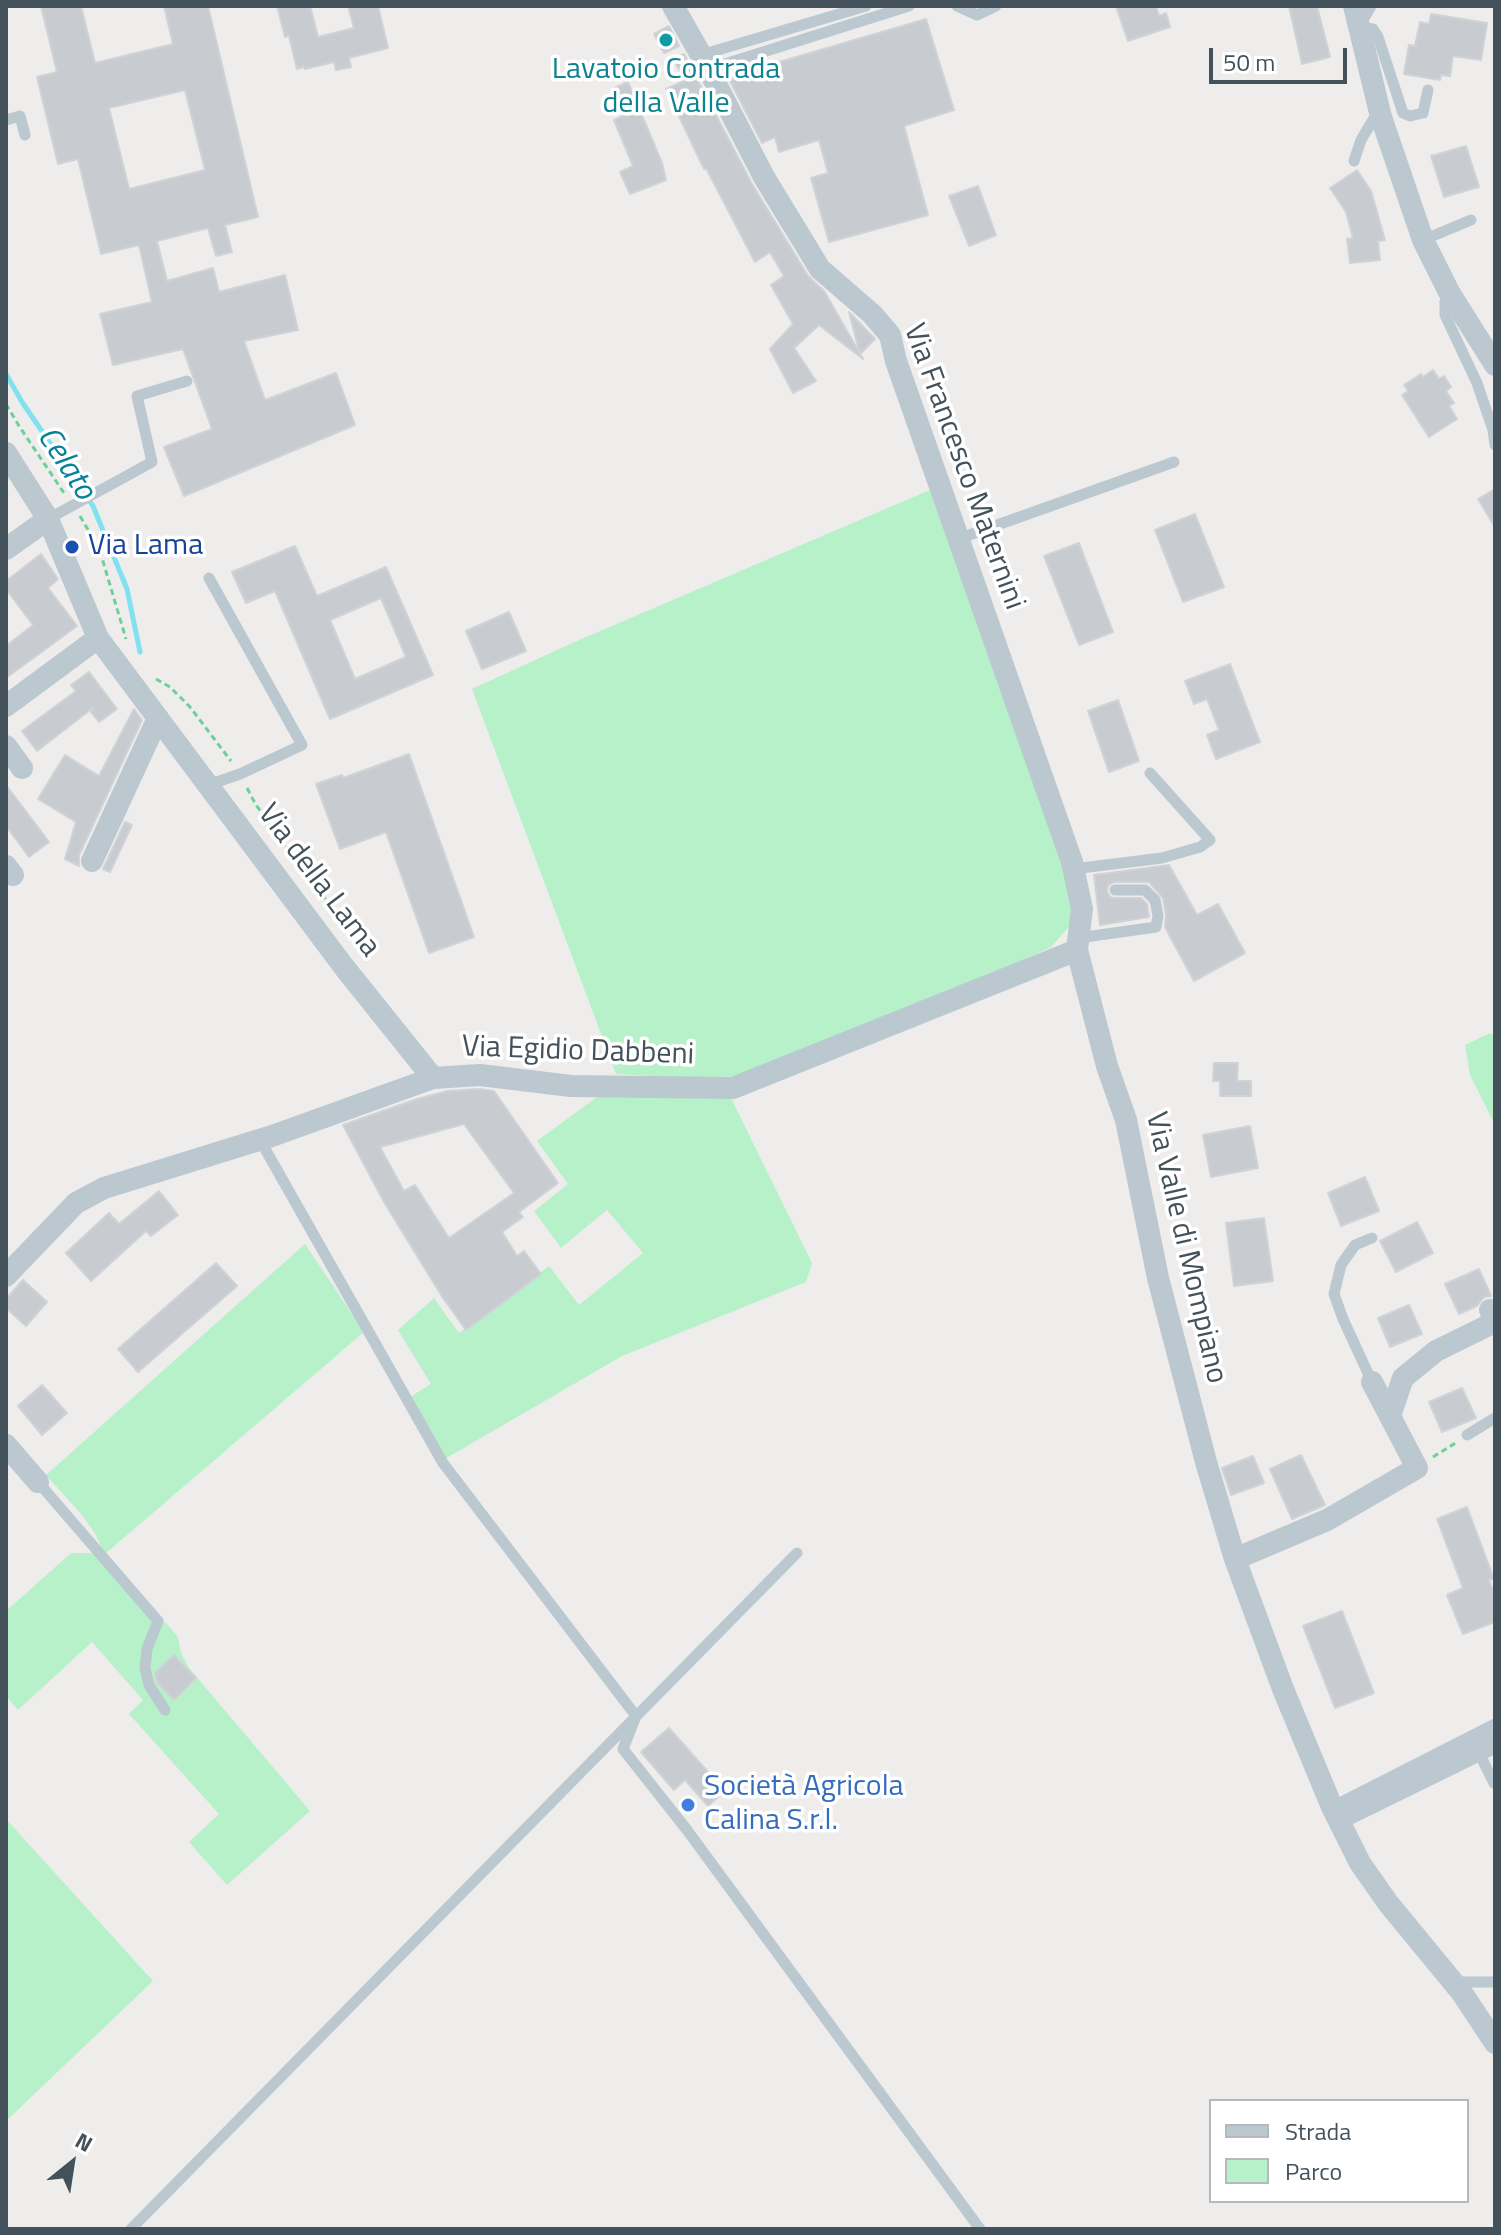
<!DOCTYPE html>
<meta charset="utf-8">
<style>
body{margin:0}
#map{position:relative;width:1501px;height:2235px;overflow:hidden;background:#efecec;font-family:"Titillium Web",sans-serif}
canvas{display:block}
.frame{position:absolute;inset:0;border:8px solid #43515a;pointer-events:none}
.legend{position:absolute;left:1209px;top:2099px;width:260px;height:104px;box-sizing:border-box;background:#fff;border:2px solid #b4b9bd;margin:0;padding:10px 14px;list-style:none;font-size:24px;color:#43515a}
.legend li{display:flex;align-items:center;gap:16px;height:40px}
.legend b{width:40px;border:2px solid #b4b9bd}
.north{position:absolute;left:32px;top:2123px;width:80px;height:80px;-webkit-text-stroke:6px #fff;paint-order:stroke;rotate:30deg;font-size:22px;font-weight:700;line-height:32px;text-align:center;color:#43515a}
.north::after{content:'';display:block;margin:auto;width:28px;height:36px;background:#43515a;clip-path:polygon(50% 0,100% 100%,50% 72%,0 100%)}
.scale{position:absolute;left:1209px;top:48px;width:138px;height:36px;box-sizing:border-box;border:4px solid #43515a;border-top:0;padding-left:10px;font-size:24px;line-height:28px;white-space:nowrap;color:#43515a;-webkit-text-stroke:6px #fff;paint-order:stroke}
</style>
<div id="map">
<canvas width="1501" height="2235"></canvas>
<div class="frame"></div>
<ul class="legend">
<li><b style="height:10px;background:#bbc8d0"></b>Strada</li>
<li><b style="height:22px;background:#b6f1c9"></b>Parco</li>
</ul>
<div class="north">N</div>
<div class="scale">50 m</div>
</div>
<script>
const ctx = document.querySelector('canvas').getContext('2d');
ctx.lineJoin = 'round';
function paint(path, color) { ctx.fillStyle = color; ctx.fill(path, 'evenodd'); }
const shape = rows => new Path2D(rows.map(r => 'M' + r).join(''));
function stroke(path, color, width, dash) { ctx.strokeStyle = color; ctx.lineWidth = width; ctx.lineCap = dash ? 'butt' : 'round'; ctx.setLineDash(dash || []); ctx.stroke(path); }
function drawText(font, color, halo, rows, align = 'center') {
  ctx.font = font + ' "Titillium Web",sans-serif'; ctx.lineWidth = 7; ctx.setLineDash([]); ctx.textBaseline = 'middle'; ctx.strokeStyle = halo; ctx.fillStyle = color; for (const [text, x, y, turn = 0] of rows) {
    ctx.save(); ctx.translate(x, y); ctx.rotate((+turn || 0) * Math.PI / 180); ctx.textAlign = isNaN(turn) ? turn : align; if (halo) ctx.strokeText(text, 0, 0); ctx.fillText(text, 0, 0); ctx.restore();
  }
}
paint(shape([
 [932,489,1062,863,1076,909,1070,926,1051,947,1007,968,739,1076,687,1078,616,1074,472,689,570,644],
 [1490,1033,1495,1035,1495,1125,1470,1075,1465,1045],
 [685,1095,730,1096,812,1263,806,1282,622,1356,443,1460,410,1397,431,1384,398,1330,434,1298,459,1333,549,1266,579,1305,643,1253,607,1210,561,1248,534,1211,568,1184,537,1141,597,1097],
 [305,1244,364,1332,105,1554,178,1637,181,1653,189,1668,310,1811,227,1885,189,1842,219,1814,129,1714,143,1700,92,1642,18,1710,6,1696,6,1611,71,1553,104,1553,96,1535,82,1515,46,1475],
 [6,1819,153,1981,6,2121]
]), '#b6f1c9');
stroke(shape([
 [6,374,22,402,93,506,127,589,140,652]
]), '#81e1f0', 5);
const building = shape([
 [41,6,81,6,95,63,173,44,164,6,208,6,258,217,225,225,232,252,216,256,208,228,157,241,167,281,213,268,219,292,285,275,298,330,244,341,265,400,336,373,355,425,184,496,164,447,212,429,183,349,113,365,100,314,152,302,139,245,101,254,78,159,58,164,37,77,57,72,41,6],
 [185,90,205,170,129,189,109,108,185,90],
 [277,6,310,6,318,37,354,28,348,6,378,6,388,48,349,58,351,67,336,70,334,62,305,69,304,67,297,69,289,36,285,37,277,6],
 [1116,6,1156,6,1159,16,1166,13,1170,27,1128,41,1116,6],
 [1289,6,1317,6,1330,57,1302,64,1289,6],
 [1431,14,1487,23,1481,60,1453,56,1450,76,1441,75,1440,80,1404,74,1409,45,1415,46,1420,22,1429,24,1431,14],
 [926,19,954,110,904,126,928,215,829,242,811,178,828,173,819,140,779,152,775,137,762,143,728,77,926,19],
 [669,26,679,46,664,53,654,34,669,26],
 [684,54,752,184,808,276,824,291,863,359,819,325,794,348,816,381,793,393,770,349,793,324,771,285,784,276,770,252,755,262,706,168,704,169,666,89,684,81,674,59,684,54],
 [628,82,662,163,666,180,630,194,620,172,633,166,614,120,623,116,612,89,628,82],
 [1466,146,1479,187,1444,197,1431,156,1466,146],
 [1357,170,1371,191,1385,240,1378,241,1380,260,1350,263,1347,239,1353,238,1346,212,1330,188,1357,170],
 [978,186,996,235,969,246,949,196,978,186],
 [849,312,875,339,860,354,849,312],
 [1433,370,1439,379,1444,376,1451,387,1446,391,1454,403,1449,406,1457,419,1429,437,1402,395,1408,391,1404,385,1421,374,1423,377,1433,370],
 [1495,489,1495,527,1478,499,1495,489],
 [1195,514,1224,587,1183,602,1155,530,1195,514],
 [1079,543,1113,632,1079,645,1044,556,1079,543],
 [295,546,317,596,386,567,433,675,330,719,275,591,246,603,232,572,295,546],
 [381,598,406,657,355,679,330,620,381,598],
 [41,554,58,579,48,588,77,626,6,678,6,646,33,625,6,589,6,581,41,554],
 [509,612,526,651,482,669,466,631,509,612],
 [1230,664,1260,742,1216,759,1207,735,1219,730,1207,699,1194,704,1185,681,1230,664],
 [89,672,117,709,99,722,91,712,94,707,37,751,22,731,76,691,71,685,89,672],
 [1118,700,1139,761,1109,772,1088,711,1118,700],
 [134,709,142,720,79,855,79,866,65,859,76,822,38,799,65,755,99,776,134,709],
 [409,754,474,937,429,953,386,832,340,849,316,784,342,775,343,778,409,754],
 [6,785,49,842,29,857,6,826,6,785],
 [125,822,132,825,110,872,103,869,125,822],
 [1169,865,1197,915,1218,904,1245,953,1194,981,1165,927,1166,915,1163,898,1149,882,1114,882,1108,885,1107,891,1110,897,1114,898,1141,898,1147,904,1149,917,1100,925,1094,875,1169,865],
 [1214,1063,1238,1063,1237,1081,1251,1081,1251,1096,1220,1096,1220,1081,1213,1081,1214,1063],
 [480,1089,494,1091,558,1183,519,1212,523,1217,502,1232,517,1256,524,1251,541,1274,466,1330,443,1298,384,1202,343,1125,417,1099,448,1091,480,1089],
 [464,1124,514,1193,449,1238,415,1185,404,1191,380,1147,464,1124],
 [1250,1126,1258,1168,1211,1177,1203,1135,1250,1126],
 [1365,1177,1379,1211,1341,1226,1328,1193,1365,1177],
 [159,1191,178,1215,151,1236,146,1231,91,1281,66,1253,109,1213,119,1224,159,1191],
 [1264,1218,1273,1281,1234,1286,1226,1223,1264,1218],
 [1417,1222,1433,1253,1396,1272,1380,1241,1417,1222],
 [216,1263,237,1286,138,1372,118,1349,216,1263],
 [1479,1269,1491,1296,1484,1297,1477,1306,1459,1314,1445,1284,1479,1269],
 [23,1280,47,1302,26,1326,6,1308,6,1299,23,1280],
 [1409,1305,1422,1334,1390,1347,1378,1318,1409,1305],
 [42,1385,67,1413,42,1435,18,1406,42,1385],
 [1462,1388,1476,1418,1442,1432,1429,1402,1462,1388],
 [1301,1455,1325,1505,1292,1519,1270,1469,1301,1455],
 [1253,1456,1264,1483,1231,1495,1222,1468,1253,1456],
 [1467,1507,1494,1579,1489,1580,1495,1595,1495,1622,1463,1634,1447,1595,1463,1588,1437,1519,1467,1507],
 [1342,1611,1374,1693,1335,1708,1303,1626,1342,1611],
 [174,1655,196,1678,174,1700,157,1682,155,1673,174,1655],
 [669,1728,725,1791,708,1806,685,1780,674,1790,641,1752,669,1728]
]);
paint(building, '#c8ccd1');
stroke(building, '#cfd3d8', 2);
stroke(shape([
 [6,404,19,426,64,493],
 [80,516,94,540,102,558,126,639],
 [156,679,170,687,190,707,231,761],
 [247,788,256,805,365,952,361,956],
 [1433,1457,1457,1442]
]), '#6dd098', 3, [6, 4]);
stroke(shape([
 [957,6,977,15,996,6],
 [1371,6,1359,27,1373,29,1378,37,1403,113,1410,116,1423,113,1428,90],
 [701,55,866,6],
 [709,69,909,6],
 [6,120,20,116,25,135],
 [1354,161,1361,140,1377,113],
 [1423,240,1471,220],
 [1449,292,1445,302,1445,315,1477,383,1493,430,1495,445],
 [48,519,152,462,137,396,187,381],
 [958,539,1174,462],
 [208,785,240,774,302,745,209,578],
 [1073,869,1162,858,1200,847,1210,840,1150,773],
 [1078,938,1156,927,1158,916,1155,900,1145,890,1115,890],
 [260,1140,443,1463,636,1716,623,1749,687,1830,980,2229],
 [1372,1238,1355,1245,1341,1265,1334,1294,1343,1319,1372,1382],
 [1467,1435,1495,1418],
 [38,1482,158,1621,147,1649,145,1668,149,1685,165,1710],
 [1478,1751,1494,1783],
 [1332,1807,1495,1724],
 [1454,1982,1495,1982],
 [131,2229,797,1553]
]), '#bbc8d0', 11);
stroke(shape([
 [673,6,701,55,764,177,820,269,872,314,890,335,896,361,1072,862,1082,909,1077,950,1107,1066,1126,1120,1158,1278,1206,1462,1235,1559,1283,1689,1332,1807,1360,1863,1388,1903,1462,1993,1495,2043],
 [1354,6,1381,117,1423,240,1449,292,1495,365],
 [6,453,48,519,98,638,344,967,433,1078],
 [6,549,48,519],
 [6,706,98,638],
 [6,746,22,768],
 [92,861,158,718],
 [6,866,13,875],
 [6,1276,76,1203,104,1188,272,1136,433,1078,480,1075,571,1086,733,1088,1077,950],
 [1390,1416,1403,1378,1436,1351,1495,1322,1490,1310],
 [6,1445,38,1482],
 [1235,1559,1327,1520,1417,1468,1372,1382],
 [1338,1819,1495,1742]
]), '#bbc8d0', 22);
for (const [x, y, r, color] of [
 [666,40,8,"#0f9aa8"],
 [72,547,8,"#1a4fb4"],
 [688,1805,8,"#3f7fe0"]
]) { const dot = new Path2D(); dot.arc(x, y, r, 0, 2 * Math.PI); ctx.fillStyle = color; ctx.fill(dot); stroke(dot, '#fff', 3); }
drawText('30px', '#0d838f', '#fff', [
 ["Lavatoio Contrada",666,71],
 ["della Valle",666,105]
]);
drawText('30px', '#43515a', '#fff', [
 ["Via Francesco Maternini",963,467,70],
 ["Via della Lama",318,881,53],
 ["Via Egidio Dabbeni",578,1052,2],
 ["Via Valle di Mompiano",1185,1248,77]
]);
drawText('30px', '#164399', '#fff', [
 ["Via Lama",88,547]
], 'left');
drawText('30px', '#366cbe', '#fff', [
 ["Società Agricola",704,1788],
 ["Calina S.r.l.",704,1822]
], 'left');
drawText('italic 32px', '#068195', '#fff', [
 ["Celato",65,464,57]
]);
</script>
